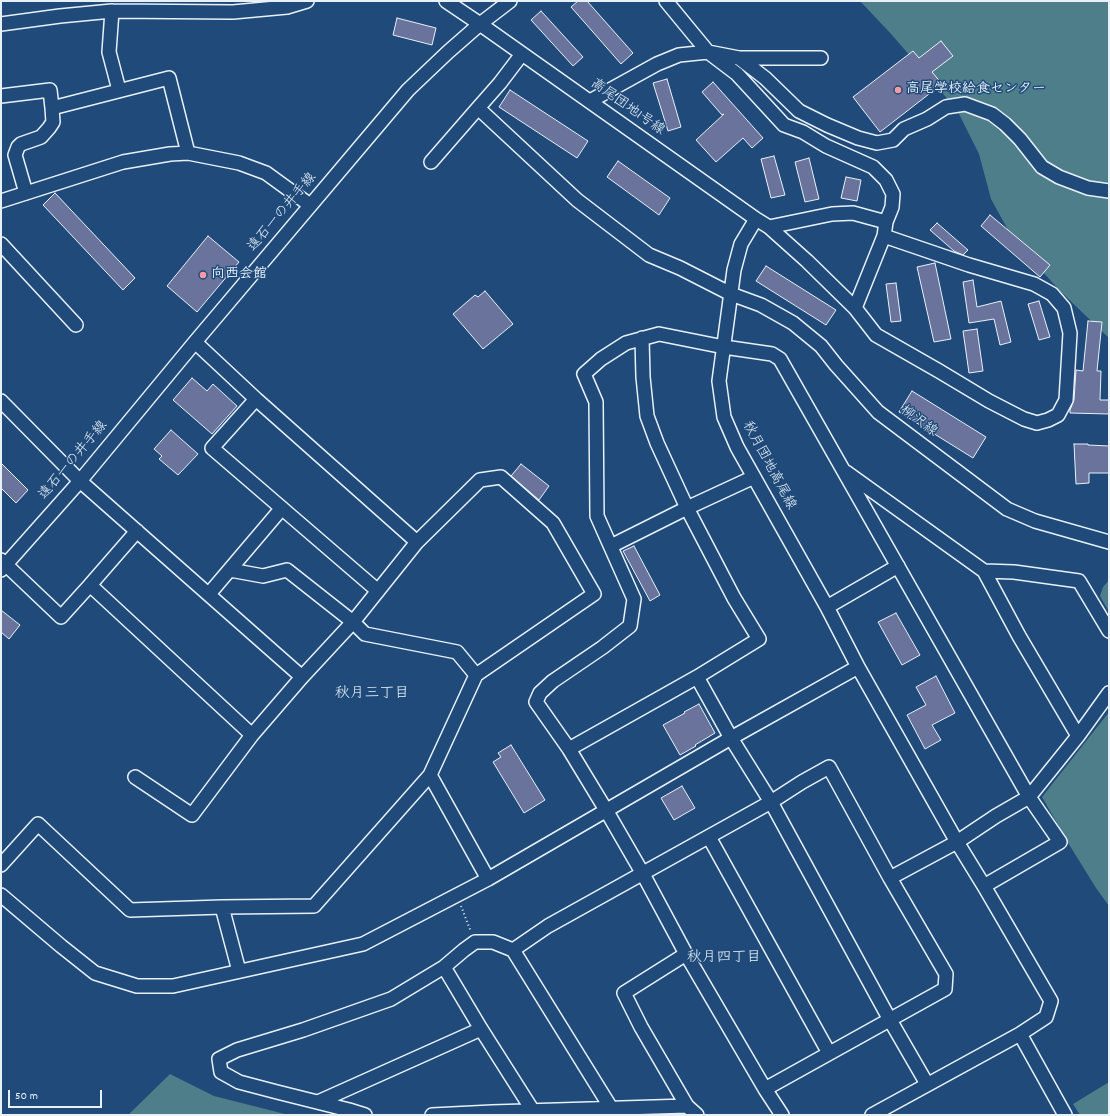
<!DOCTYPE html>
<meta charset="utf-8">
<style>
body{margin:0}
#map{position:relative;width:1110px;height:1116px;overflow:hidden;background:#1f4a7a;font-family:Dekko,sans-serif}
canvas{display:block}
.frame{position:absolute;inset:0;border:2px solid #e8f1f8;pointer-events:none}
.scale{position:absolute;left:8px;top:1090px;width:94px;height:18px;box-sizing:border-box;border:2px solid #e8f1f8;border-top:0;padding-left:5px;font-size:12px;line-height:14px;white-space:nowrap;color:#e8f1f8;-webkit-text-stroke:3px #1f4a7a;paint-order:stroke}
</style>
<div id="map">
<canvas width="1110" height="1116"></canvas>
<div class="frame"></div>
<div class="scale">50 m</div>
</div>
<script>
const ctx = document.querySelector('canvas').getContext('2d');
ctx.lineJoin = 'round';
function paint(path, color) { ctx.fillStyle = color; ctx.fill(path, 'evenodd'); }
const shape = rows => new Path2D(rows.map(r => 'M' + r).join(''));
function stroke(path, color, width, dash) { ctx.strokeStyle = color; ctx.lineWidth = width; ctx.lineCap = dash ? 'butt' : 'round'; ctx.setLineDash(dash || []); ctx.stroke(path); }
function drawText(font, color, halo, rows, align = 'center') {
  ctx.font = font + ' Dekko,"Klee One",sans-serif'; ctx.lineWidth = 3; ctx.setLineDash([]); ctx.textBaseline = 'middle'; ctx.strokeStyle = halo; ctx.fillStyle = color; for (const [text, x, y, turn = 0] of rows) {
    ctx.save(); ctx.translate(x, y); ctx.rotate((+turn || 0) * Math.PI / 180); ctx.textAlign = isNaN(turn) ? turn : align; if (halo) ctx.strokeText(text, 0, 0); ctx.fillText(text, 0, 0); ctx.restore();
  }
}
paint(shape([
 [860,1,1109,1,1109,338,1061,292,1013,239,991,199,979,154,957,110,892,35],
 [1109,580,1109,612,1100,596,1103,587],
 [1109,712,1109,906,1096,888,1070,846,1042,797],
 [170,1074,214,1096,289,1115,128,1115],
 [1109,1082,1109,1115,1080,1115,1073,1104]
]), '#4d7e8a');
const building = shape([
 [578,1,587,1,633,53,621,64,571,7,578,1],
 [541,11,583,57,573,66,531,20,541,11],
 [397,18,436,28,432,45,393,35,397,18],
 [941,41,953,56,932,72,942,84,880,132,853,97,913,51,919,58,941,41],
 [667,79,681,127,668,131,653,83,667,79],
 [713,82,763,138,752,148,743,138,716,162,696,140,724,114,722,115,702,92,713,82],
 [510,90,588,141,577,158,499,107,510,90],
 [774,156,785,195,771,198,761,159,774,156],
 [809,158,819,199,805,202,795,162,809,158],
 [618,161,670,198,659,215,607,177,618,161],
 [846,177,861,180,857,201,841,198,846,177],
 [55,193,135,278,123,290,43,205,55,193],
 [990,215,1050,265,1040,277,981,226,990,215],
 [937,223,968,250,963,255,954,251,930,230,937,223],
 [208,236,239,262,197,312,167,286,208,236],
 [935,263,951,339,934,342,917,267,935,263],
 [766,266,836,310,826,325,756,281,766,266],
 [973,280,977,307,1001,301,1011,342,1000,345,994,319,969,323,963,282,973,280],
 [896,283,901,321,891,322,886,284,896,283],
 [485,291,513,324,483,349,453,314,475,295,478,297,485,291],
 [1039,301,1050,337,1039,340,1028,304,1039,301],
 [1088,321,1102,322,1097,371,1101,371,1100,400,1109,400,1109,414,1070,413,1070,410,1074,400,1076,370,1083,371,1088,321],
 [977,329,983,371,969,373,963,331,977,329],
 [192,378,207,391,213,384,237,406,212,434,173,400,192,378],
 [912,391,986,437,973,458,899,412,912,391],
 [171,430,198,454,178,475,159,459,162,456,154,449,171,430],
 [1074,444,1088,444,1088,445,1109,446,1109,473,1089,473,1089,483,1076,484,1074,444],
 [1,463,28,490,16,503,1,488,1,463],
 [521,464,549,486,539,500,511,476,521,464],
 [634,546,660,595,650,601,623,551,634,546],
 [1,610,20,625,9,639,1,632,1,610],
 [896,613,920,655,902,665,878,622,896,613],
 [936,676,955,713,932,725,941,740,925,749,907,715,926,705,916,687,936,676],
 [699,704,715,733,695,745,696,746,680,755,663,725,685,713,684,712,699,704],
 [511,745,545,800,524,813,493,762,501,757,498,753,511,745],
 [682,786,695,808,674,820,661,798,682,786]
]);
paint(building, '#6a739c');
stroke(building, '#e8f1f8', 1);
const minor = shape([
 [446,1,480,24,756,219,769,227,807,261,855,308,876,335,939,371,989,401,1024,419,1037,423,1048,420,1058,415,1066,400,1070,333,1064,308,1052,294,1034,284,969,265,884,236],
 [666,1,708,52,737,74,784,125,803,132,826,146,873,167,886,180,893,194,892,207,886,222,884,236,855,308],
 [112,11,109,52,119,90],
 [1,24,60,16,112,11,233,12,287,7,307,1],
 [522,54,500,83,478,108,577,200,649,255,680,268,731,294,761,305,793,323,821,346,836,365,878,412,1007,509,1035,521,1109,542],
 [739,58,821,58],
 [1,96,50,90,52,108,53,122,49,128,41,137,21,144,18,147,15,155,26,193],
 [590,101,657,64,679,55,708,52,739,58,765,78,799,111,827,125,858,138,877,143,893,140,904,129,927,119,946,107,965,104,992,114,1005,124,1020,139,1042,167,1059,177,1088,188,1109,191],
 [52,108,169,78,188,153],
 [431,162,478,108],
 [1,201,123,162,170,154,188,153,239,163,266,173,310,205],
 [756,219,741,244,734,270,719,381,724,417,737,447,827,607,858,667,957,842,984,886,1051,1001,1046,1017,1020,1034,872,1115],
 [769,227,832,214,853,213,886,222],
 [1,244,76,325],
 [195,342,256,399,417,542],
 [256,399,212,448,378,591],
 [1,401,80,481,302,677],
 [846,472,984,571,1014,572,1079,581,1109,631],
 [611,546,687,508,754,477],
 [1,560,61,617,90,585,252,735],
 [1,570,80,481,195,342,408,90,448,52,480,24,510,1],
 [230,570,263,576,287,570,353,622,365,634,457,652,476,675],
 [984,571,1019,636,1078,736],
 [90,585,137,531],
 [209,594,282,508],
 [827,607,898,566],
 [697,677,731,738,771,802,890,1020,927,1084],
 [569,749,697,677,759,639,734,598,687,508,657,443,647,416,643,377,642,338],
 [430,775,488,879],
 [709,837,829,1053],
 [1,865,38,824,130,910,222,907,314,906,430,775,476,675,594,594,553,523,501,477,480,480,417,542,353,622,302,677,252,735,192,815,135,777],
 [890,878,957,842,996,816,1029,797,1078,736,1109,693],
 [1,895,61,946,95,973,137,986,173,986,363,944,488,879,731,738,858,667],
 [222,907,239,971],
 [513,950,548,926,771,802,802,782,829,767,890,878,946,974,945,989,765,1089],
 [686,954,624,993,641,1027,687,1106,697,1115],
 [444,967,481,1029,533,1111],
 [1020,1034,1065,1115],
 [318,1102,481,1029],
 [365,1115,349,1110,277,1092,239,1082,221,1072,219,1059,237,1050,303,1030,391,999,444,967,464,950,475,942,493,942,513,950,611,1108],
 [432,1115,492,1112,687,1106],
 [782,1115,765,1089,686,954,643,874,606,810,569,749,536,702,540,693,553,681,603,647,630,626,634,599,597,516,596,402,584,374,601,359,626,343,659,334,724,347,772,354,780,359,1029,797,1060,842,984,886]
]);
stroke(minor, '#e8f1f8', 16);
stroke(shape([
 [461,906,471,932]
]), '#e8f1f8', 2, [1, 3]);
stroke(minor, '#1f4a7a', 13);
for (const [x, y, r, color] of [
 [898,90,4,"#ff9aa2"],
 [203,275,4,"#ff9aa2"]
]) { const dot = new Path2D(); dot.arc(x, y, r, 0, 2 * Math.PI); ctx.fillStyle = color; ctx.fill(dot); stroke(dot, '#1f4a7a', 1.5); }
drawText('bold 14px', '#e8f1f8', '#1f4a7a', [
 ["高尾学校給食センター",906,90],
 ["向西会館",211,275]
], 'left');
drawText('14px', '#e8f1f8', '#1f4a7a', [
 ["高尾団地1号線",627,108,35],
 ["遠石一の井手線",283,213,-50],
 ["柳沢線",918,422,37],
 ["遠石一の井手線",74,461,-50],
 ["秋月団地高尾線",768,466,62]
]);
drawText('15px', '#e8f1f8', '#1f4a7a', [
 ["秋月三丁目",372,695],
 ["秋月四丁目",724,959]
]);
</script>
